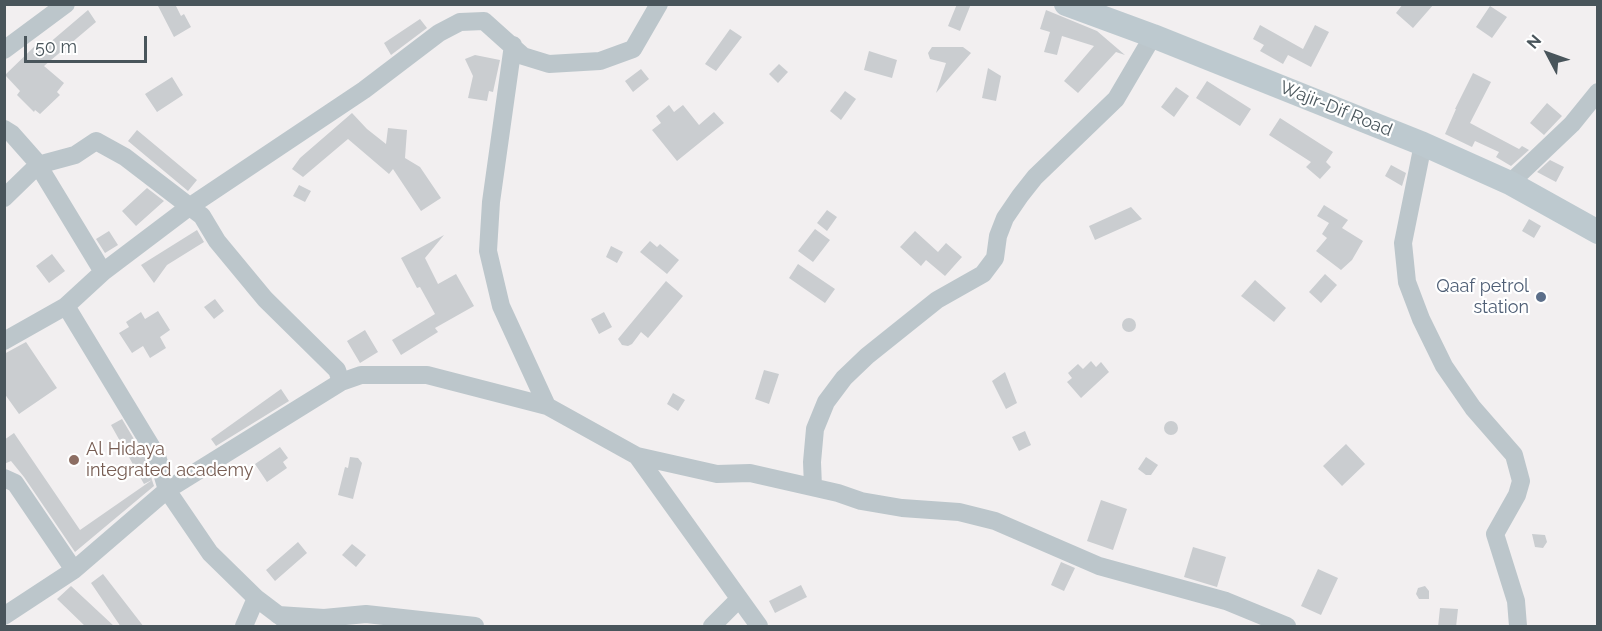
<!DOCTYPE html>
<style>
body{margin:0}
#map{position:relative;width:1602px;height:631px;overflow:hidden;background:#f2eff0;font-family:Raleway,sans-serif}
canvas{display:block}
.frame{position:absolute;inset:0;border:6px solid #49555b;pointer-events:none}
.north{position:absolute;left:1518px;top:24px;width:60px;height:60px;-webkit-text-stroke:4px #fff;paint-order:stroke;rotate:311deg;font-size:16px;font-weight:700;line-height:24px;text-align:center;color:#49555b}
.north::after{content:'';display:block;margin:auto;width:21px;height:27px;background:#49555b;clip-path:polygon(50% 0,100% 100%,50% 72%,0 100%)}
.scale{position:absolute;left:24px;top:36px;width:123px;height:27px;box-sizing:border-box;border:3px solid #49555b;border-top:0;padding-left:8px;font-size:18px;line-height:21px;white-space:nowrap;color:#49555b;-webkit-text-stroke:4px #fff;paint-order:stroke}
</style>
<div id="map">
<canvas width="1602" height="631"></canvas>
<div class="frame"></div>
<div class="north">N</div>
<div class="scale">50 m</div>
</div>
<script>
const ctx = document.querySelector('canvas').getContext('2d');
ctx.lineJoin = 'round';
function paint(path, color) { ctx.fillStyle = color; ctx.fill(path, 'evenodd'); }
const shape = rows => new Path2D(rows.map(r => 'M' + r).join(''));
function stroke(path, color, width, dash) { ctx.strokeStyle = color; ctx.lineWidth = width; ctx.lineCap = dash ? 'butt' : 'round'; ctx.setLineDash(dash || []); ctx.stroke(path); }
function drawText(font, color, halo, rows, align = 'center') {
  ctx.font = font + ' Raleway,sans-serif'; ctx.lineWidth = 4.5; ctx.setLineDash([]); ctx.textBaseline = 'middle'; ctx.strokeStyle = halo; ctx.fillStyle = color; for (const [text, x, y, turn = 0] of rows) {
    ctx.save(); ctx.translate(x, y); ctx.rotate((+turn || 0) * Math.PI / 180); ctx.textAlign = isNaN(turn) ? turn : align; if (halo) ctx.strokeText(text, 0, 0); ctx.fillText(text, 0, 0); ctx.restore();
  }
}
paint(shape([
 [157,4,175,4,181,16,184,14,191,27,174,37],
 [957,4,971,4,960,31,948,26],
 [1403,4,1434,4,1413,28,1396,13],
 [1490,6,1507,17,1492,38,1476,27],
 [88,10,96,22,44,66,64,83,57,92,60,95,40,114,35,110,34,112,17,95,20,91,5,75,36,45,41,50],
 [1046,10,1097,31,1125,55,1116,52,1078,93,1064,81,1094,46,1062,36,1057,55,1044,52,1050,32,1040,29],
 [420,19,427,28,391,55,384,43],
 [1260,25,1303,49,1315,25,1329,32,1311,67,1288,55,1283,64,1260,51,1264,45,1253,39],
 [730,29,742,37,716,71,705,64],
 [932,47,963,47,971,53,936,93,946,63,930,59,928,53],
 [869,51,897,60,892,78,864,70],
 [475,55,500,60,493,92,489,91,487,101,468,98,473,76,465,59],
 [779,64,788,72,778,83,769,74],
 [988,68,1001,76,996,101,982,98],
 [641,69,649,79,633,92,625,81],
 [1473,73,1491,82,1470,123,1519,149,1522,146,1529,150,1511,166,1496,157,1499,152,1475,141,1472,147,1445,134,1456,109,1455,109],
 [172,77,183,95,157,112,145,94],
 [1207,81,1251,109,1240,126,1196,98],
 [1176,87,1189,96,1174,117,1161,107],
 [845,91,856,99,841,120,830,111],
 [1547,103,1562,116,1544,135,1530,123],
 [669,105,674,112,683,105,699,125,714,112,724,123,677,161,652,130,661,123,656,116],
 [352,113,367,129,386,144,388,128,407,130,405,158,420,167,441,198,421,211,393,169,389,174,348,139,303,177,292,169,300,158],
 [1280,118,1333,152,1326,162,1331,167,1320,179,1306,167,1311,162,1269,135],
 [137,130,197,180,188,191,128,141],
 [1550,160,1564,167,1556,182,1537,172],
 [1391,165,1406,173,1402,186,1385,176],
 [299,185,311,191,305,202,293,196],
 [147,188,164,201,136,226,122,211],
 [1324,205,1348,220,1342,228,1363,241,1352,260,1341,270,1316,251,1327,238,1322,234,1329,223,1317,216],
 [1131,207,1142,219,1095,240,1089,226],
 [827,210,837,217,827,231,817,223],
 [1529,219,1541,226,1534,238,1522,231],
 [815,229,830,240,813,262,798,251],
 [197,230,204,242,167,265,154,283,141,265],
 [109,231,118,245,105,253,96,239],
 [915,231,938,252,946,243,962,257,945,276,926,260,921,266,900,247],
 [444,235,425,258,438,284,456,274,474,306,435,328,438,332,401,355,392,340,435,314,420,287,417,288,401,258],
 [650,241,657,247,660,244,679,260,667,274,640,252],
 [611,246,623,252,617,263,606,257],
 [52,254,65,271,49,283,36,266],
 [798,264,835,289,825,303,789,278],
 [1325,274,1337,285,1321,303,1309,292],
 [1255,280,1286,308,1274,322,1241,296],
 [666,281,683,296,648,338,641,332,632,344,628,346,622,345,618,339],
 [215,299,224,311,214,319,204,307],
 [158,311,170,330,160,337,166,348,150,358,143,346,132,353,119,333,129,327,126,322,141,312,145,319],
 [604,312,612,327,599,334,591,319],
 '1122 325a7 7 0 1 1 14 0a7 7 0 1 1-14 0Z',
 [365,330,378,352,360,363,347,341],
 [26,342,57,388,19,414,4,393,4,354],
 [1091,361,1096,367,1101,362,1109,372,1081,398,1067,382,1072,378,1068,373,1078,364,1083,369],
 [764,370,779,374,769,404,755,399],
 [1005,372,1017,403,1006,409,992,381],
 [281,389,289,401,216,446,211,439],
 [673,393,685,400,678,411,667,404],
 [122,419,147,461,152,480,144,484,111,425],
 '1164 428a7 7 0 1 1 14 0a7 7 0 1 1-14 0Z',
 [1025,431,1031,445,1019,451,1012,437],
 [14,433,80,530,152,480,154,486,75,552,24,477,11,461,4,464,4,440],
 [1346,444,1365,464,1342,486,1323,466],
 [280,447,288,458,283,462,287,468,267,482,255,464],
 [350,457,358,458,362,463,353,499,338,495,345,467,348,468],
 [1146,457,1158,465,1151,475,1146,475,1138,469],
 [1101,500,1127,509,1113,550,1087,541],
 [1532,534,1545,535,1547,542,1543,548,1535,547],
 [298,542,307,553,275,581,266,570],
 [352,544,366,555,356,567,342,555],
 [1193,547,1226,557,1217,587,1184,577],
 [1061,562,1075,568,1064,591,1051,585],
 [1318,569,1338,578,1321,615,1301,606],
 [103,574,144,627,121,627,91,583],
 [801,585,807,597,775,613,769,601],
 [71,586,115,627,86,627,57,599],
 [1425,586,1429,591,1429,599,1419,599,1416,594,1418,588],
 [1440,608,1458,609,1456,627,1438,627]
]), '#cacdd0');
stroke(shape([
 [513,45,491,202,488,251,501,306,547,406],
 [4,50,66,4],
 [4,129,12,134,35,160,103,272],
 [1423,144,1403,243,1407,282,1421,319,1444,366,1473,408,1514,455,1521,481,1517,495,1495,534,1516,601,1518,626],
 [1510,183,1572,124,1598,92],
 [4,198,38,165,75,155,96,141,125,157,202,216,217,241,265,299,337,370,341,382,361,375,427,375,547,406,637,456,717,474,750,473,838,493,861,501,902,508,959,512,995,521,1099,566,1226,601,1287,626],
 [66,306,157,456,167,490,210,553,256,598,293,626],
 [4,341,66,306,103,272,189,207,364,90,439,33,460,22,484,21,523,56,549,64,600,61,633,49,659,4],
 [637,456,759,626],
 [4,478,15,483,74,570],
 [813,487,812,462,815,429,826,402,844,378,867,356,937,300,983,274,995,258,998,236,1005,218,1020,196,1035,177,1116,99,1153,36],
 [278,615,324,618,366,614,475,626],
 [4,616,74,570,167,490,341,382],
 [244,626,256,598],
 [712,626,739,599]
]), '#bcc6cb', 18);
stroke(shape([
 [1066,4,1153,36,1423,144,1510,183,1598,232]
]), '#bdc9cf', 24);
for (const [x, y, r, color] of [
 [1541,297,6,"#5c6f8a"],
 [74,460,6,"#8d6e63"]
]) { const dot = new Path2D(); dot.arc(x, y, r, 0, 2 * Math.PI); ctx.fillStyle = color; ctx.fill(dot); stroke(dot, '#fff', 2); }
drawText('18px', '#49555b', '#fff', [
 ["Wajir-Dif Road",1336,109,22]
]);
drawText('18px', '#4e5e75', '#fff', [
 ["Qaaf petrol",1529,287],
 ["station",1529,308]
], 'right');
drawText('18px', '#785e54', '#fff', [
 ["Al Hidaya",86,450],
 ["integrated academy",86,471]
], 'left');
</script>
